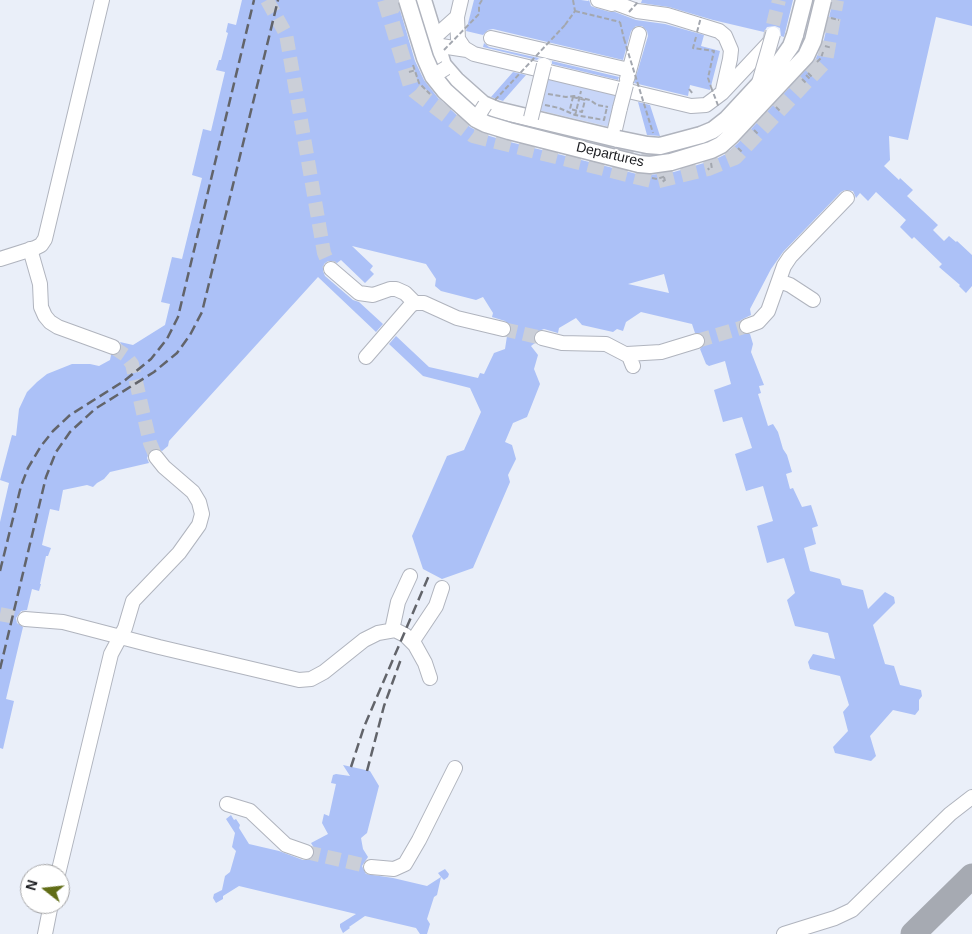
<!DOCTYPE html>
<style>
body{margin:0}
#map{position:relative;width:972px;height:934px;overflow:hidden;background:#eaeff9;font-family:Helvetica,sans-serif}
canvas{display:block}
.north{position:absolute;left:20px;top:864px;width:50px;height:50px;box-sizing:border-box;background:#fff;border:1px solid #a4a4a6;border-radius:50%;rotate:286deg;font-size:14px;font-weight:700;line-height:20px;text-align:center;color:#1b1c20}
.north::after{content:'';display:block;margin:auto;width:18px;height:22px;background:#616d16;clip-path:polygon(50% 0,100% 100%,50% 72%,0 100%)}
</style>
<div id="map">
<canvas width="972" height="934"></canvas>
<div class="north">N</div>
</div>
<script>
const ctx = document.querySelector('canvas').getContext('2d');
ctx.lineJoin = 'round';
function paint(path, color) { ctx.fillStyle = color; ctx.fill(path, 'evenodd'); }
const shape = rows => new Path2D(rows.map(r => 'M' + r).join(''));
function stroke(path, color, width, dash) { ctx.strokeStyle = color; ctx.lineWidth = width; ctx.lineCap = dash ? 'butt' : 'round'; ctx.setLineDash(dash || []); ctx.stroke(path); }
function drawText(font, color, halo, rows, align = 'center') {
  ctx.font = font + ' Helvetica,sans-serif'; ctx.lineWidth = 4; ctx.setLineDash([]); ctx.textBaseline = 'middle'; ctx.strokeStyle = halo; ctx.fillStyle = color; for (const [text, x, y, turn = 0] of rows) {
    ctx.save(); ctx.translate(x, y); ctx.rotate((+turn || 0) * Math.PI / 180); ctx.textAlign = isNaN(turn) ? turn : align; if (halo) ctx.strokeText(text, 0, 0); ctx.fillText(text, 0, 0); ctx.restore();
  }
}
paint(shape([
 [545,78,617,95,610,127,538,110]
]), '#c8d6f8');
stroke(shape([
 [913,934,972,876]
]), '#a6aab2', 25);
paint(shape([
 [242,0,397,0,415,61,424,80,438,98,470,127,483,134,506,141,637,174,649,175,674,172,714,160,726,154,738,143,815,60,823,44,833,0,972,0,972,26,936,17,908,140,889,136,890,160,884,166,899,180,900,178,913,190,907,196,938,225,933,230,944,241,949,236,956,242,957,241,972,255,972,286,966,293,959,286,960,285,939,267,942,264,914,237,912,239,900,227,906,220,876,192,868,201,860,193,856,198,853,191,845,190,841,192,783,252,771,269,750,309,751,315,741,320,738,325,742,333,750,334,753,344,751,352,764,385,759,386,761,393,758,394,768,426,773,424,778,432,783,449,787,455,792,472,786,474,790,489,793,488,802,507,811,505,818,526,812,528,816,544,804,548,810,571,840,579,842,585,863,590,868,609,885,592,894,597,895,603,873,625,885,664,894,666,900,685,921,690,922,696,919,700,919,710,915,715,893,710,870,736,876,756,871,761,835,753,833,747,848,731,843,712,849,705,840,676,810,669,808,662,813,654,835,659,828,633,795,626,787,600,795,593,784,558,767,563,757,526,773,521,763,486,746,491,735,454,752,448,742,417,723,422,714,390,731,384,725,361,709,366,706,364,700,349,705,343,705,338,703,334,695,333,692,324,641,312,626,322,623,331,617,329,613,332,582,325,576,318,559,328,558,333,544,329,536,332,533,336,535,343,531,346,538,355,534,369,540,384,527,417,513,423,505,442,512,445,516,459,508,475,510,482,473,568,442,579,423,569,412,536,447,456,464,450,481,412,470,388,423,376,389,344,396,336,429,367,478,378,480,373,484,374,494,353,505,349,507,336,511,331,511,327,505,321,492,317,493,313,483,297,476,300,441,291,435,286,436,279,426,264,352,246,373,266,370,270,374,274,365,283,341,260,337,263,333,261,328,261,324,264,323,271,325,276,353,300,359,302,383,324,376,332,318,277,169,441,168,446,162,451,155,448,150,451,147,458,149,463,110,472,104,479,97,483,93,487,87,485,63,490,59,511,50,509,45,531,42,545,51,548,48,556,46,556,40,584,41,584,39,591,32,589,27,610,21,611,16,618,17,623,23,627,6,699,14,701,3,749,0,748,0,522,9,483,0,480,12,435,16,436,19,409,27,392,37,382,47,374,72,364,90,364,99,366,110,360,111,355,119,353,122,346,120,342,133,345,165,325,170,304,161,302,172,257,182,259,202,178,192,175,203,129,211,131,225,72,216,70,219,60,221,60,228,33,226,32,228,23,236,25],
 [664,274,669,293,628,284],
 [474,0,581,0,588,1,589,0,591,6,596,8,610,12,615,12,636,20,665,24,704,35,701,46,720,51,710,90,690,85,688,96,634,83,648,36,647,31,642,26,636,26,631,31,623,60,493,29,488,30,483,35,466,31],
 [642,0,793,0,784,37,781,36,780,28,775,26,767,27,764,32,713,20,669,7,641,3],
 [484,43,489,47,539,58,537,60,483,47],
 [552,61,619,77,618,80,552,64],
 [513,72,526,75,503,101,491,97],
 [638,102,650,105,660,136,647,135],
 [343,765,370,771,379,786,367,833,361,838,363,849,368,857,362,866,366,874,393,878,427,886,441,877,438,873,445,869,449,874,448,877,444,880,441,877,437,895,434,897,427,919,430,924,427,934,420,934,416,928,365,916,349,927,350,928,343,933,340,927,340,924,356,914,239,886,223,896,223,899,216,903,213,898,214,894,222,890,225,876,230,872,236,851,232,847,235,833,226,819,231,815,234,820,236,819,240,825,239,828,249,844,279,851,303,860,308,860,314,854,314,848,311,843,328,834,322,823,324,814,329,816,336,784,331,783,333,775,336,774,350,776]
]), '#acc1f7');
stroke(shape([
 [267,0,286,34,324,253,331,269],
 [392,0,402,8],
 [768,45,779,0],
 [503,329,542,338],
 [697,341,747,326],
 [113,347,125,355,132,364,150,443,156,457],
 [0,614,25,619],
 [306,852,371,867]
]), '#cbcfd8', 14, [14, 7]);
stroke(shape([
 [385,0,411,86,415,91,473,135,655,181,708,168,735,157,825,61,836,0],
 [571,139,646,156,659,157,671,155]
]), '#cbcfd8', 16, [16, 8]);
const minor = shape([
 [461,0,457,17,458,39,464,48,474,54,691,106,706,105,722,93,768,44],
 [598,0,612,4,613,0],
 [614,0,618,4,637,11,667,15,719,31,725,36,731,50,730,59,723,90],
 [438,34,457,17],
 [491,38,629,70],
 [441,46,467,50],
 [627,79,639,34],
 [613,138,620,108],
 [30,249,40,284,41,307,45,316,50,322,58,327,113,347],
 [0,259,35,248,41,245,45,239,102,0],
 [331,269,359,293,373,295,390,289,396,289,405,293,415,303],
 [779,281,790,285,813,300],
 [747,326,758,322,768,311,784,266,790,257,847,198],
 [542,338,562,343,606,344,629,356,633,366],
 [627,354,661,352,697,341],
 [366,357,411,305,415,303,424,303,457,318,503,329],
 [25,619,63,622,159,647,299,680,311,679,324,672,364,640,378,633,395,630,405,635,415,645,425,663,430,678],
 [392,630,398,602,410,576],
 [412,642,436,606,442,588],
 [227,804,250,811,286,845,306,852],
 [371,867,394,869,405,864,419,840,455,768],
 [58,874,111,654,125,628,133,601,179,553,199,525,202,514,199,502,193,492,164,467,156,457],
 [45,934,51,904],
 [784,934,835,918,852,910,950,814,972,797]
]);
const major = shape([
 [423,0,443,65,456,80,483,104,497,110,618,139],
 [795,35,804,0]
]);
stroke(minor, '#b0b4be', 16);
stroke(major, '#b0b4be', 19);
stroke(shape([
 [573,0,575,11],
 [575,11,620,22],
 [831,18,839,20],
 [620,22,624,39],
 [565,25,575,11],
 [696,37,693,48,714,51,708,78,711,87],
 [825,46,832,48],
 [409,72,416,70],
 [808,73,813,78],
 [806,75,811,80],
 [802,79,807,84],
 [689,89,693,94],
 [548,94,566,97,574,96,590,100,597,105,608,107],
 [573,97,585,100,582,112,570,109,573,97],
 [545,105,559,108,575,115,604,120,607,107],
 [776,107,781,112],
 [575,116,581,91],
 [754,130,759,135],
 [738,148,743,153],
 [711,163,712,169],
 [708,168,709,170],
 [664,177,665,181],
 [663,180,664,182]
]), '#a3a7af', 2, [5, 2.5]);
stroke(minor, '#fff', 14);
stroke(major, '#fff', 16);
stroke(shape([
 [0,571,21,486,28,468,41,446,53,431,70,415,124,381,151,359,167,339,178,317,254,0],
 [0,669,46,477,56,452,70,432,95,409,154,372,177,353,190,335,202,312,278,0],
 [351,767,364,727,430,573],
 [367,771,384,706,401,659]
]), '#62646a', 2.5, [10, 5]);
const minorBridge = shape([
 [433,76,446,68],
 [759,83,773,34],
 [620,108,626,85],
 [531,118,544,65],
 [476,119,485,105]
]);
const majorBridge = shape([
 [407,0,425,58,433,76,445,91,476,119,486,124,509,131,639,164,650,165,671,162,711,150,721,145,731,136,806,56,813,41,823,0],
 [618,139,647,145,660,146,701,135,713,130,727,119,779,63,791,46,795,35]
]);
stroke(minorBridge, '#b0b4be', 16, []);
stroke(majorBridge, '#b0b4be', 19, []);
stroke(shape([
 [629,12,638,2],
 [697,32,701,17],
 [624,39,653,133],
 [444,50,479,14,479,5,482,0],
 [817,62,821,58,823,52],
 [413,65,419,83,430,94],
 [711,87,719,108],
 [495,100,565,25],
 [652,178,657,179,666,176]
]), '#a3a7af', 2, [5, 2.5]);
stroke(minorBridge, '#fff', 14);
stroke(majorBridge, '#fff', 16);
drawText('14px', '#1b1c20', '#fff', [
 ["Departures",610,155,13]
]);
</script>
